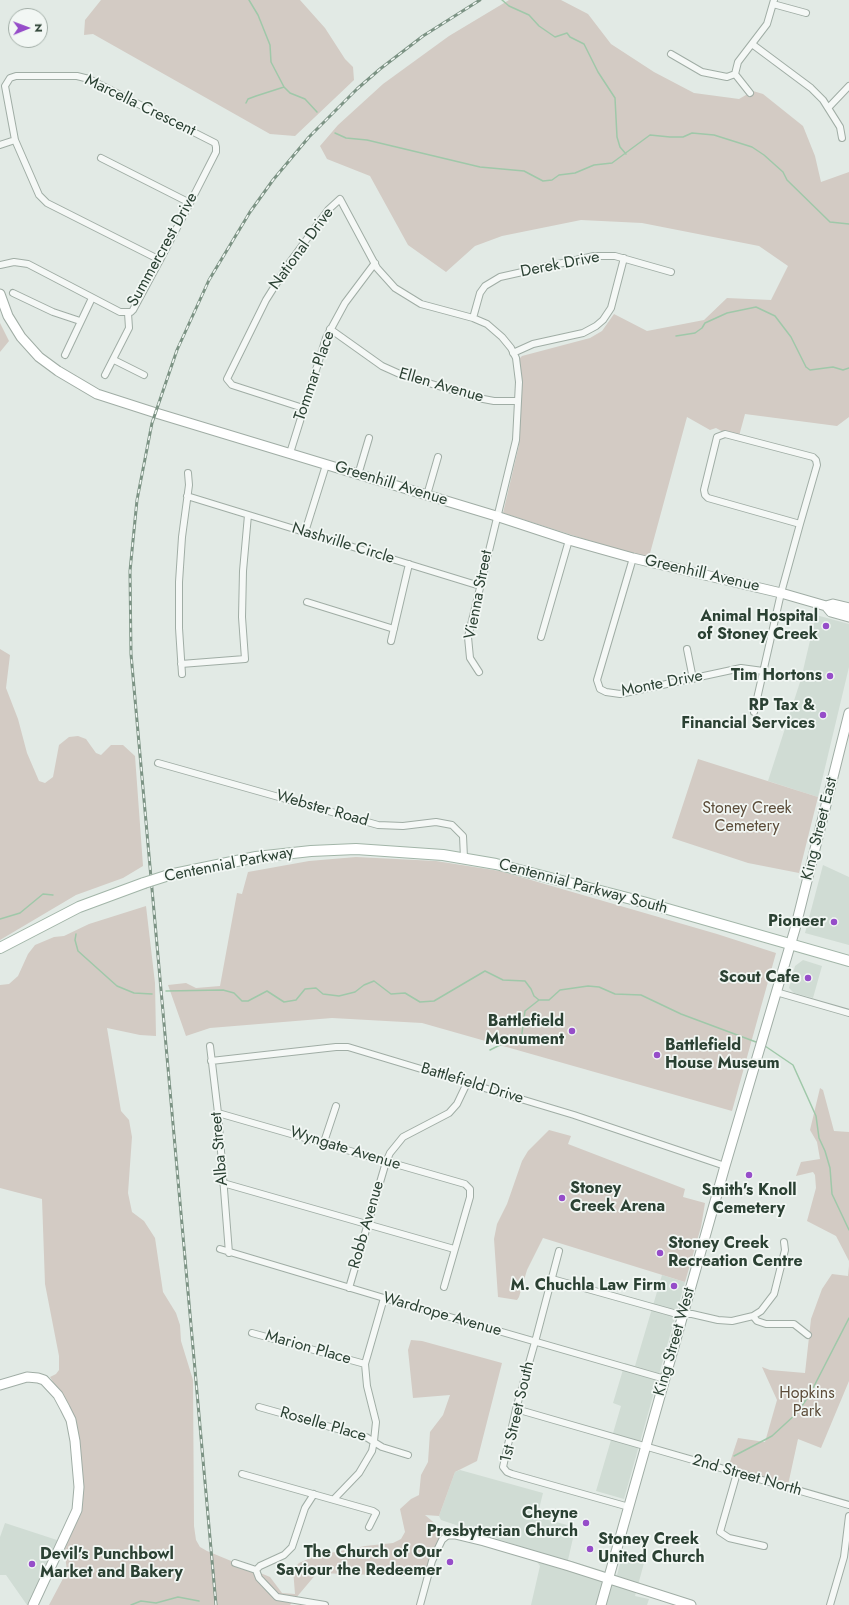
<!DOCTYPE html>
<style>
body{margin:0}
#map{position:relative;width:849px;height:1605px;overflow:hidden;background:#e2eae5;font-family:Jost,sans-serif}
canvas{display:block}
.north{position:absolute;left:8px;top:8px;width:40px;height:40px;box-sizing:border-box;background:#f2f7f4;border:1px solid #a2aea7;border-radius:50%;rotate:89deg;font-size:11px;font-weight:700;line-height:16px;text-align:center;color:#2b4133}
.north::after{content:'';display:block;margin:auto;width:14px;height:18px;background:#964dc9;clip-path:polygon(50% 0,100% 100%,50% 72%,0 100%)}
</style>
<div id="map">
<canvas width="849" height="1605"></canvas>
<div class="north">N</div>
</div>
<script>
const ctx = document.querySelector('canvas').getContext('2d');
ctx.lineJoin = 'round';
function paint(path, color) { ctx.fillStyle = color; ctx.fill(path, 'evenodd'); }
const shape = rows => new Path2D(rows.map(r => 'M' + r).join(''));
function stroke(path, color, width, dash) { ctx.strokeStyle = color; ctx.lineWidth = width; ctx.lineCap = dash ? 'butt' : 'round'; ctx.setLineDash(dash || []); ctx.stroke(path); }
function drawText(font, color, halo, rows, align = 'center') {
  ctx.font = font + ' Jost,sans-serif'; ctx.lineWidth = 3.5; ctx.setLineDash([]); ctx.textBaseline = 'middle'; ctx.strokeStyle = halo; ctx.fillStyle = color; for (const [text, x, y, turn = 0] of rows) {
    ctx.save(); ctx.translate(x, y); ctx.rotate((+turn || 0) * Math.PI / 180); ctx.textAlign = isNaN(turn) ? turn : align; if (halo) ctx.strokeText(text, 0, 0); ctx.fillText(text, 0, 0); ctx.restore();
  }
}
paint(shape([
 [816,615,849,624,849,667,818,797,768,781,801,679],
 [823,865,849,877,849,945,805,933],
 [803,960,822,966,813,998,794,993,789,988,795,966],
 [662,1275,685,1282,624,1499,596,1491,621,1406,613,1403,625,1363,635,1366],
 [460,1470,543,1493,537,1517,567,1525,563,1534,573,1538,568,1560,617,1575,622,1556,644,1563,635,1596,649,1599,647,1605,531,1605,540,1566,528,1549,441,1520,439,1516,455,1472],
 [5,1523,60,1541,29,1605,27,1605,6,1575,0,1575,0,1537]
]), '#d0dcd4');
paint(shape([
 [101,0,300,0,325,28,345,59,353,67,354,80,295,136,270,134,93,34,84,35,85,20],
 [509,0,561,0,588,14,611,44,654,72,694,93,739,99,753,91,763,94,803,126,815,156,821,182,849,172,849,417,837,426,745,414,739,436,725,433,716,428,710,430,687,417,649,557,628,553,503,513,519,445,520,375,517,361,522,356,590,338,602,331,614,314,647,331,704,320,727,298,771,300,788,266,759,246,642,223,581,220,502,236,475,246,446,272,408,245,370,176,327,159,320,146,338,125,383,84,449,36],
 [0,323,9,341,0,352],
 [0,649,10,655,6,688,18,719,27,753,39,781,45,783,53,777,59,745,69,737,78,736,86,739,96,753,101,755,111,745,123,745,135,756,143,866,123,878,76,895,0,940],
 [698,759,818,797,799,873,748,863,672,838],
 [356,857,436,861,500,871,717,934,776,953,732,1111,422,1023,332,1018,210,1028,186,1036,168,985,186,983,196,988,220,986,237,893,242,894,248,872,309,861],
 [146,906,155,983,156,1036,140,1035,107,1028,121,1111,129,1120,132,1137,128,1193,132,1212,144,1221,155,1238,163,1292,176,1313,180,1325,181,1341,193,1380,194,1526,196,1540,200,1547,207,1551,270,1577,282,1593,295,1594,293,1569,299,1563,315,1556,365,1546,393,1543,401,1539,405,1532,400,1509,411,1499,419,1495,421,1475,428,1462,430,1432,443,1415,450,1395,413,1398,408,1350,411,1340,422,1341,502,1363,477,1461,455,1472,439,1516,425,1515,445,1532,434,1566,405,1576,317,1573,290,1605,49,1605,67,1571,64,1548,81,1507,80,1445,71,1411,50,1377,56,1374,59,1370,59,1356,45,1284,42,1199,0,1188,0,985,9,984,18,976,28,954,35,945,54,937,64,936,89,924],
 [820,1088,823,1090,834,1131,849,1132,849,1261,836,1236,807,1221,816,1188,815,1175,813,1172,796,1176,801,1162,820,1159,817,1142,810,1130],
 [549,1130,571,1136,568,1144,685,1189,683,1197,705,1203,701,1227,685,1282,543,1238,527,1270,519,1297,517,1300,498,1297,494,1239,497,1224,507,1204,522,1161,528,1151],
 [849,1266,849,1381,821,1448,798,1439,788,1485,729,1465,738,1438,765,1442,777,1400,762,1367,770,1370,805,1373,811,1319,822,1289,832,1274,848,1276]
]), '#d3cbc4');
stroke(shape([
 [249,0,258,15,270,45,271,62,284,87,290,93,305,99,317,112],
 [502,0,509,6,529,15,539,26,555,37,567,33,570,37,584,44,598,72,615,98,617,137,620,147,626,154],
 [246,103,248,99,256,96,284,87],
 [335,133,346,138,367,140,480,167,524,171,543,181,552,180,559,175,575,173,594,165,612,163,650,135,670,137,683,137,692,133,714,135,752,147,764,155,783,172,787,180,830,222,849,224],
 [676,336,695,333,702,328,705,323,727,313,756,307,775,316,791,337,806,367,810,370,833,367,843,370,849,368],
 [0,919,20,913,43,894,53,895],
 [76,934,75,940,78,951,117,986,134,993,152,994],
 [166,991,223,990,234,993,242,1001,248,1001,267,991,284,1002,296,1000,305,989,316,988,323,994,339,996,355,992,364,985,374,981,391,994,405,993,420,1002,434,1001,485,971,503,980,525,981,531,989,534,996,539,1000,549,1000,560,990,588,986,599,987,615,994,641,995,681,1014,756,1042],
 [765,1046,793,1065,816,1116,819,1138,825,1151,830,1168,832,1194,849,1230],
 [490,1050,504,1043,521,1040,525,1011,539,1000],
 [734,1456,772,1436,797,1413,810,1394,849,1318],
 [131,1605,141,1601,156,1603,178,1597,199,1601]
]), '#9fc8a9', 1.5);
const street = shape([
 [773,4,806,13],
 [752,44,811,88,823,100,840,127,842,138],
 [671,54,702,72,727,77,735,74],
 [735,74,738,62,767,24,774,0],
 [735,74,750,93],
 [829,107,849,86],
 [0,145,15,140],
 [101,158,190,203],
 [0,265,14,262,28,264,120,312,131,312,133,310,160,260,190,203,216,152,216,147,215,143,89,79,77,76,16,76,10,78,5,86,15,140,39,195,47,203,160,260],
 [13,293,53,312,80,321],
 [473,318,480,293,485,286,500,277,594,256,615,256,671,272],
 [330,329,382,366,402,375,478,398,494,401,517,401],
 [513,353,533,344,583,333,596,326,603,320,611,308,624,258],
 [65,355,92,298],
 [114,360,144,375],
 [105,375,129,328,128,313],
 [303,408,232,385,227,379,266,300,290,262,328,210,340,199,377,268,395,288,421,304,473,318,487,324,502,337,511,348,516,358,519,382,516,440,468,637,470,658,479,672],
 [290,453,326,338,345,303,375,263],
 [358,475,369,438],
 [427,495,438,457],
 [187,496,480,586],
 [305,532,326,465],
 [633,558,597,680,600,689,606,692,620,694,741,668,763,671],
 [307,602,394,629],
 [541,637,569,540],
 [391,641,409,564],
 [687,649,693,679],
 [181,664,245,659,242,617,243,571,248,515],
 [182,674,179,628,179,582,182,537,189,485,188,473],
 [754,712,781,593,800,524,817,465,816,460,813,457,725,434,717,437,704,490,705,495,708,498,800,524],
 [158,763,378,825,403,826,436,822,452,825,463,836,464,858],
 [776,992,849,1013],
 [210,1046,218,1113,229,1253],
 [211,1061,336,1047,348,1047,574,1115,725,1166],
 [218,1113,465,1184,470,1189,470,1197,444,1287],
 [324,1142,336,1106],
 [223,1183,454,1249],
 [220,1249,384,1298,665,1379],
 [559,1251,535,1342,516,1409,503,1467,507,1472,512,1474,629,1507],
 [552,1279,677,1314,692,1314,718,1320,732,1321,753,1316,761,1311,774,1294,785,1250,784,1242],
 [349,1288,386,1162,390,1153,403,1137,449,1113,457,1104,467,1083],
 [753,1316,757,1321,766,1324,794,1324,808,1335],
 [252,1333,365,1364],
 [259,1407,366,1437,382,1447,408,1455],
 [516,1409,849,1505],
 [737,1473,720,1532,729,1538,764,1546],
 [242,1474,373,1511,376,1513,369,1527],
 [335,1498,359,1473,372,1451,374,1441,376,1422,367,1386,365,1364,384,1298],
 [235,1563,256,1570,259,1578,277,1597,325,1605],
 [256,1570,260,1566,284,1555,292,1547,305,1508,314,1494],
 [420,1605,432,1561,442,1540,449,1534],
 [830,1605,844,1557,849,1516]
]);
const secondary = shape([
 [0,294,8,316,21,337,39,357,58,371,97,394,156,413,496,516,569,540,633,558,781,593,826,606,831,612,849,617],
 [826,606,833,604,849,608],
 [0,1385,27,1377,38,1378,44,1380,58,1395,65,1408,71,1420,75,1441,79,1487,77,1510,33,1605],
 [449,1534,455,1534,484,1541,569,1566,691,1605],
 [601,1605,725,1166,795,929,849,713]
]);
const primary = shape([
 [169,875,256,857,311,851,356,849,443,855,496,864,643,902,849,961],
 [0,948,79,907,144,883]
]);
stroke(street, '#a0ada5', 8);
stroke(secondary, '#a0ada5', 11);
stroke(primary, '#a2b5a8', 12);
stroke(street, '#f5f8f6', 6);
stroke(secondary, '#fff', 9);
stroke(primary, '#fff', 10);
const rail = shape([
 [216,1605,131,654,130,571,137,500,152,423,177,350,209,280,250,212,273,180,309,137,357,89,380,69,423,36,480,0]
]);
stroke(rail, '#7c9384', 3);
stroke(rail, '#f2f7f4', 1.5, [4.5]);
const primaryBridge = shape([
 [144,883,169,875]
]);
stroke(primaryBridge, '#a2b5a8', 12, []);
stroke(primaryBridge, '#fff', 10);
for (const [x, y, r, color] of [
 [826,626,4,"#964dc9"],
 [830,676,4,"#964dc9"],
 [823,715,4,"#964dc9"],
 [834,922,4,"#964dc9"],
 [808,978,4,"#964dc9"],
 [572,1031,4,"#964dc9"],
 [657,1055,4,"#964dc9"],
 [749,1175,4,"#964dc9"],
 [562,1198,4,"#964dc9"],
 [660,1253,4,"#964dc9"],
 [674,1286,4,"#964dc9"],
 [586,1523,4,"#964dc9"],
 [590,1549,4,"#964dc9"],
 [450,1562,4,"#964dc9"],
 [32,1564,4,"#964dc9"]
]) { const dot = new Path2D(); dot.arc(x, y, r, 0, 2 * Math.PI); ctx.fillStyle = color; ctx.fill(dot); stroke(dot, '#f2f7f4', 1.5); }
drawText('16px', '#2b4133', '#f2f7f4', [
 ["Marcella Crescent",140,106,26],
 ["National Drive",302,249,-54],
 ["Summercrest Drive",163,250,-61],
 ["Derek Drive",560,265,-11],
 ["Tommar Place",315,376,-71],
 ["Ellen Avenue",441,386,16],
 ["Greenhill Avenue",391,484,17],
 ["Nashville Circle",343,544,17],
 ["Greenhill Avenue",702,574,13],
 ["Vienna Street",479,595,-79],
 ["Monte Drive",662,684,-11],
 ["Webster Road",322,809,16],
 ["King Street East",820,829,-76],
 ["Centennial Parkway",229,865,-11],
 ["Centennial Parkway South",583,887,15],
 ["Battlefield Drive",472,1084,17],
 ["Alba Street",220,1149,-95],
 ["Wyngate Avenue",345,1149,17],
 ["Robb Avenue",367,1225,-74],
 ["Wardrope Avenue",442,1315,16],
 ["King Street West",675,1342,-74],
 ["Marion Place",308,1348,16],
 ["1st Street South",518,1412,-77],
 ["Roselle Place",323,1425,16],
 ["2nd Street North",747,1476,16]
]);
drawText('bold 16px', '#2b4133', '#f2f7f4', [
 ["Animal Hospital",818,617],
 ["of Stoney Creek",818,635],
 ["Tim Hortons",822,676],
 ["RP Tax &",815,706],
 ["Financial Services",815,724],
 ["Pioneer",826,922],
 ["Scout Cafe",800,978],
 ["Battlefield",564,1022],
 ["Monument",564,1040],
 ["Battlefield",665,1046,"left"],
 ["House Museum",665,1064,"left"],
 ["Stoney",570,1189,"left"],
 ["Creek Arena",570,1207,"left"],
 ["Smith's Knoll",749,1191,"center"],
 ["Cemetery",749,1209,"center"],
 ["Stoney Creek",668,1244,"left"],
 ["Recreation Centre",668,1262,"left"],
 ["M. Chuchla Law Firm",666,1286],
 ["Cheyne",578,1514],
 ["Presbyterian Church",578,1532],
 ["Stoney Creek",598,1540,"left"],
 ["United Church",598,1558,"left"],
 ["The Church of Our",442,1553],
 ["Saviour the Redeemer",442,1571],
 ["Devil's Punchbowl",40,1555,"left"],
 ["Market and Bakery",40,1573,"left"]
], 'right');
drawText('16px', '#5c4c39', '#f2f7f4', [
 ["Stoney Creek",747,809],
 ["Cemetery",747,827],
 ["Hopkins",807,1394],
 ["Park",807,1412]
]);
</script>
